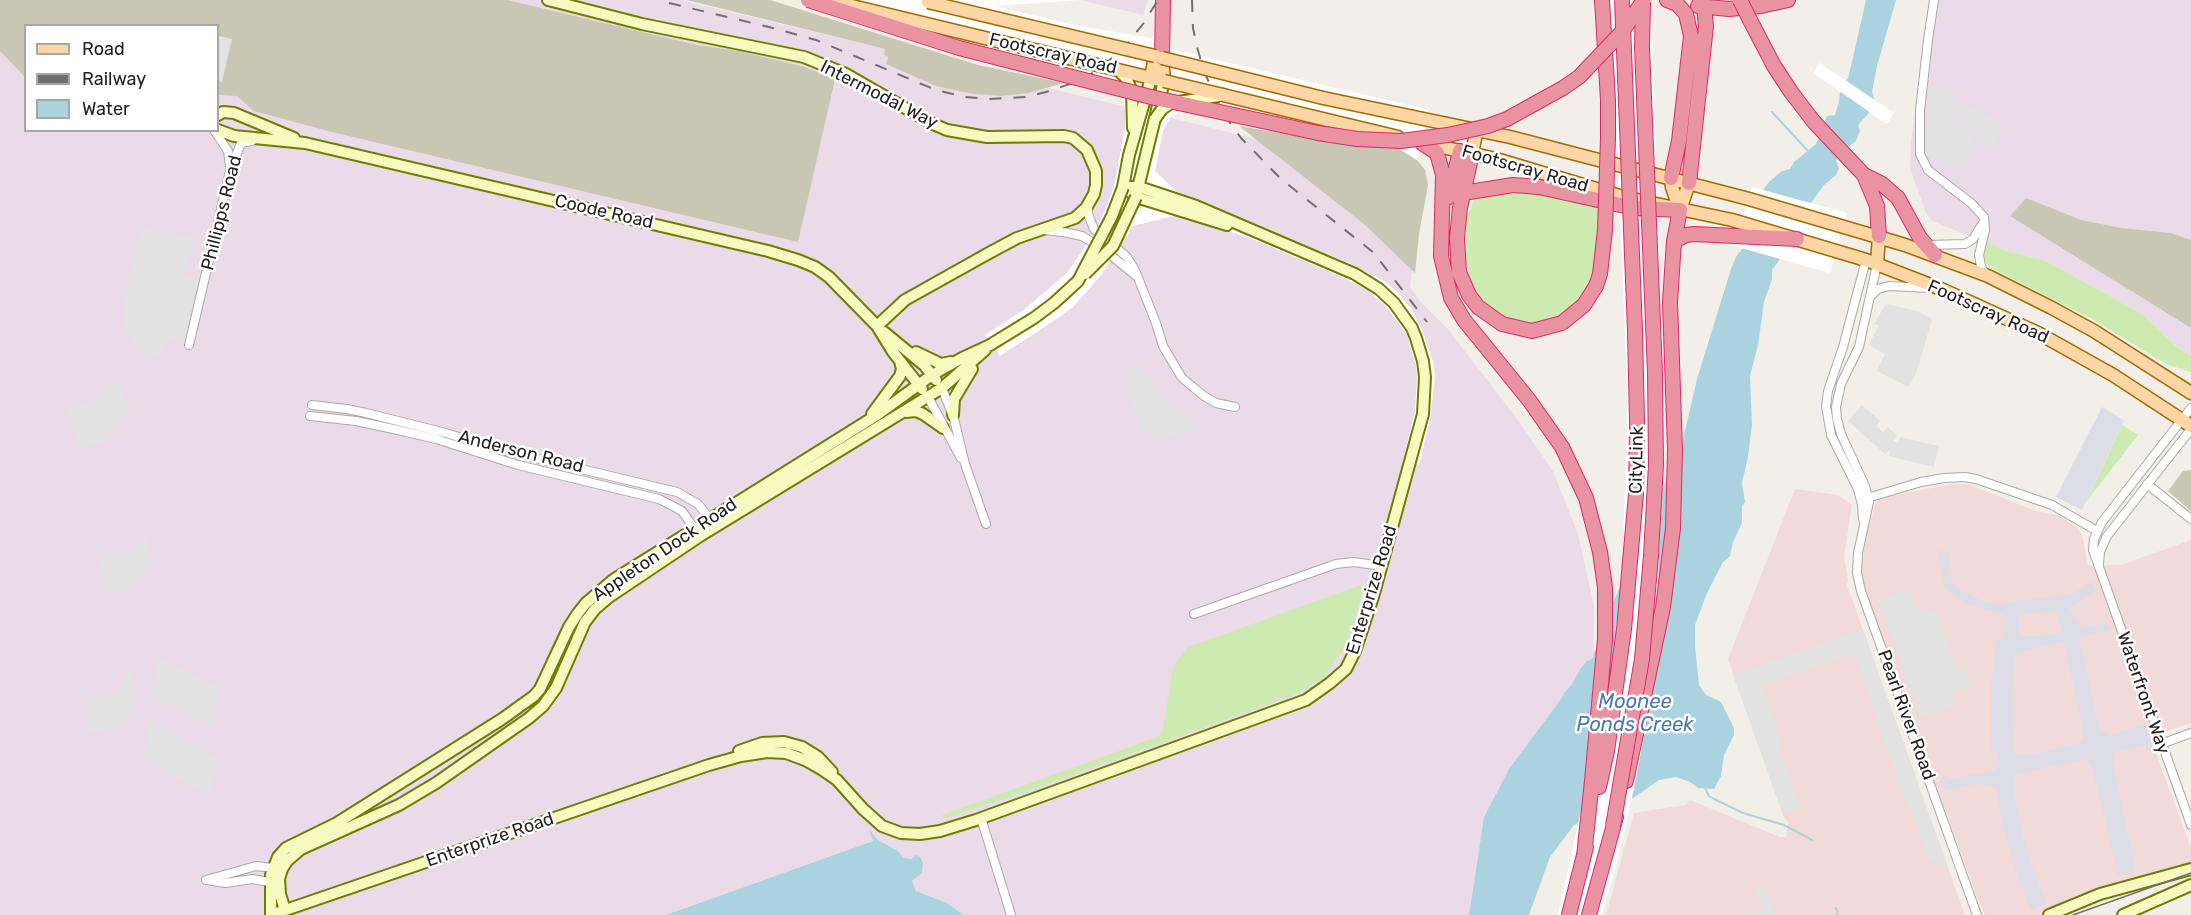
<!DOCTYPE html>
<style>
body{margin:0}
#map{position:relative;width:2191px;height:915px;overflow:hidden;background:#f2efe9;font-family:Rubik,sans-serif}
canvas{display:block}
.legend{position:absolute;left:24px;top:24px;width:195px;height:108px;box-sizing:border-box;background:#fff;border:2px solid #a7a7a7;margin:0;padding:8px 10px;list-style:none;font-size:18px;color:#222}
.legend li{display:flex;align-items:center;gap:12px;height:30px}
.legend b{width:30px;border:2px solid #a7a7a7}
</style>
<div id="map">
<canvas width="2191" height="915"></canvas>
<ul class="legend">
<li><b style="height:8px;background:#fcd6a4"></b>Road</li>
<li><b style="height:8px;background:#707070"></b>Railway</li>
<li><b style="height:16px;background:#aad3df"></b>Water</li>
</ul>
</div>
<script>
const ctx = document.querySelector('canvas').getContext('2d');
ctx.lineJoin = 'round';
function paint(path, color) { ctx.fillStyle = color; ctx.fill(path, 'evenodd'); }
const shape = rows => new Path2D(rows.map(r => 'M' + r).join(''));
function stroke(path, color, width, dash) { ctx.strokeStyle = color; ctx.lineWidth = width; ctx.lineCap = dash ? 'butt' : 'round'; ctx.setLineDash(dash || []); ctx.stroke(path); }
function drawText(font, color, halo, rows, align = 'center') {
  ctx.font = font + ' Rubik,sans-serif'; ctx.lineWidth = 5; ctx.setLineDash([]); ctx.textBaseline = 'middle'; ctx.strokeStyle = halo; ctx.fillStyle = color; for (const [text, x, y, turn = 0] of rows) {
    ctx.save(); ctx.translate(x, y); ctx.rotate((+turn || 0) * Math.PI / 180); ctx.textAlign = isNaN(turn) ? turn : align; if (halo) ctx.strokeText(text, 0, 0); ctx.fillText(text, 0, 0); ctx.restore();
  }
}
paint(shape([
 [1951,484,1970,485,2036,511,2057,515,2065,519,2078,529,2082,535,2088,565,2121,565,2191,540,2191,723,2150,737,2191,848,2191,863,2188,866,2093,892,2040,915,1985,915,1979,902,1905,700,1863,583,1862,573,1865,539,1877,499],
 [1795,489,1838,495,1852,505,1844,557,1848,580,1847,585,1965,915,1606,915,1634,813,1685,805,1690,800,1780,837,1786,837,1788,822,1783,815,1728,659]
]), '#f2dad9');
paint(shape([
 [0,0,680,0,885,49,888,56,887,64,1002,96,1029,93,1049,88,1424,180,1410,287,1421,302,1447,328,1515,416,1553,471,1578,534,1594,606,1593,659,1580,669,1572,684,1563,694,1561,699,1509,769,1484,817,1469,915,963,915,947,903,916,891,912,881,922,873,923,861,921,858,915,856,913,859,904,858,898,851,878,840,870,831,873,841,666,915,0,915],
 [26,26,218,26,218,130,26,130],
 [1081,0,1148,0,1143,15],
 [1933,0,2191,0,2191,356,2175,346,2142,314,2046,261,2006,251,1932,221,1926,213,1910,168,1911,141,1925,42]
]), '#ebdbe8');
paint(shape([
 [0,0,507,0,697,45,739,51,805,67,835,79,798,242,332,132,254,111,237,96,218,95,218,26,26,26,25,77,0,51],
 [687,0,770,0,978,65,1064,83,1029,93,1002,96,975,94,954,90,936,86,886,64,888,57,884,55,885,49],
 [1239,126,1357,146,1396,147,1417,160,1425,170,1428,185,1419,234,1415,273,1364,224],
 [2026,198,2081,220,2121,228,2171,233,2191,240,2191,328,2010,216],
 [2191,470,2191,511,2168,491,2183,471]
]), '#c7c7b4');
paint(shape([
 [1529,190,1601,205,1594,276,1590,285,1580,300,1563,315,1540,323,1520,323,1499,316,1484,304,1476,295,1469,278,1466,264,1466,218,1476,196],
 [1987,242,2006,251,2046,261,2142,314,2175,346,2191,356,2191,372,2166,364,2092,319,1989,267,1983,258],
 [2122,425,2138,435,2086,502],
 [1361,585,1361,598,1351,632,1344,649,1323,678,1297,694,1017,795,943,819,942,815,1160,736,1163,728,1173,666,1188,647]
]), '#cdebb0');
paint(shape([
 [218,36,232,39,222,82,218,81],
 [1949,86,1958,102,2004,122,1991,152,1970,132,1955,108,1953,109,1976,146,1957,173,1926,152,1928,88],
 [142,227,193,239,184,276,205,282,189,345,167,339,161,359,140,351,133,345,129,335,123,331,123,306],
 [1886,304,1917,311,1932,319,1917,371,1909,387,1877,371,1885,354,1869,345,1879,325,1874,324],
 [1135,363,1164,395,1200,428,1156,442,1141,428,1122,379,1130,376,1126,371],
 [116,373,130,409,107,441,79,449,68,408,97,401],
 [1862,405,1872,414,1868,418,1873,414,1880,421,1876,426,1883,432,1888,427,1897,436,1893,440,1898,444,1900,437,1939,446,1934,467,1889,456,1890,449,1885,454,1848,421],
 [147,532,151,568,134,590,103,592,100,554,132,552],
 [1905,590,1911,594,1917,612,1927,608,1929,612,1935,610,1957,667,1964,665,1971,685,1952,692,1957,705,1920,718,1878,600],
 [1863,629,1863,630,1948,867,1929,861,1910,809,1900,786,1854,653,1761,685,1777,729,1781,753,1800,808,1783,815,1733,675],
 [158,657,219,688,214,727,152,696],
 [132,665,136,707,119,729,89,732,85,697,116,694],
 [149,721,218,758,211,792,203,792,144,759],
 [1765,884,1776,915,1748,915,1762,910,1755,888]
]), '#e2e2e2');
paint(shape([
 [2102,407,2124,420,2082,510,2056,497],
 [1938,550,1950,552,1948,572,1953,583,1960,590,1981,600,2000,605,2009,602,2064,595,2079,590,2092,581,2097,594,2096,592,2069,608,2082,628,2107,622,2110,630,2079,637,2099,727,2109,736,2145,724,2154,752,2143,746,2114,753,2113,764,2136,871,2118,875,2093,771,2086,759,2015,775,2015,796,2022,832,2032,867,2047,903,2031,910,2018,878,2006,838,1995,786,1976,784,1946,791,1939,778,1946,776,1948,779,1996,770,1997,751,1991,751,1991,687,1996,640,2003,640,2005,615,1970,606,1954,596,1944,586],
 [2056,611,2062,632,2040,636,2019,636,2019,616],
 [2064,642,2084,736,2082,742,2033,754,2013,753,2012,692,2016,653]
]), '#dddde8');
paint(shape([
 [1866,0,1896,0,1877,66,1872,92,1874,99,1869,113,1858,125,1860,131,1856,141,1839,154,1836,161,1839,168,1836,175,1824,185,1813,200,1778,262,1772,270,1772,279,1764,302,1758,345,1750,376,1752,425,1748,457,1742,483,1745,502,1742,506,1742,523,1733,542,1730,556,1723,562,1707,593,1695,625,1695,646,1699,685,1706,695,1721,702,1734,728,1734,735,1724,755,1721,776,1714,789,1698,788,1690,782,1676,777,1659,780,1633,798,1574,825,1550,857,1529,915,1469,915,1484,817,1509,769,1561,699,1563,694,1572,684,1580,669,1587,661,1593,658,1594,652,1598,647,1613,603,1682,444,1697,379,1731,269,1737,255,1745,246,1763,190,1769,182,1782,171,1790,169,1794,162,1816,144,1827,116,1835,115,1839,102,1840,91,1842,84,1848,78,1851,66],
 [869,829,878,840,898,851,904,858,912,859,915,855,921,858,923,863,922,873,912,881,916,891,947,903,963,915,666,915,873,841]
]), '#aad3df');
paint(shape([
 [836,0,1079,0,995,6,1069,24,1151,38,1155,35,1157,0,1171,0,1168,43,1171,49,1429,110,1417,160,1396,147,1357,146,1325,141,1239,123,1196,109,1172,115,1163,131,1155,171,1181,196,1349,263,1384,281,1398,293,1410,307,1422,330,1433,362,1435,377,1429,425,1419,465,1403,460,1415,411,1417,378,1416,366,1407,335,1385,305,1366,289,1344,278,1250,238,1177,215,1133,226,1102,274,1073,307,1058,318,1000,356,985,335,1025,309,1066,274,1092,237,1105,210,1114,187,1125,128,1125,108,1123,98,1034,74,977,62,905,38,832,16],
 [1608,0,1651,0,1665,417,1658,587,1661,587,1668,533,1670,480,1667,335,1678,334,1681,494,1673,574,1664,628,1635,784,1617,863,1602,915,1558,915,1581,810,1595,694,1600,599,1593,547,1586,517,1576,491,1550,438,1534,416,1454,318,1440,286,1436,269,1449,268,1451,279,1464,311,1475,327,1555,425,1587,485,1601,531,1610,582,1609,673,1613,655,1622,570,1627,428,1627,382,1617,139,1608,273,1604,287,1597,300,1574,325,1552,334,1529,337,1509,335,1498,331,1485,323,1468,307,1456,284,1452,266,1466,264,1472,286,1484,304,1499,316,1520,323,1540,323,1550,321,1574,306,1585,293,1594,276,1601,205,1609,54],
 [1820,63,1894,113,1887,124,1813,73],
 [1752,187,1847,213,1830,273,1734,246]
]), '#fff');
stroke(shape([
 [1772,112,1808,151],
 [1705,788,1709,796,1714,799,1743,813,1784,825,1812,840],
 [1836,908,1838,915]
]), '#aad3df', 2);
const street = shape([
 [1934,0,1928,40,1920,110,1920,154,1928,170,1971,203,1984,217,1985,230,1979,255,1981,267,1985,273],
 [214,130,228,151,230,166],
 [1088,204,1088,214,1094,229,1127,257,1135,270,1156,323,1163,346,1182,378,1204,396,1216,403,1235,407],
 [1043,230,1063,232,1082,236,1103,249,1135,275],
 [1927,245,1965,244,1973,239,1984,221],
 [1877,264,1859,347,1841,384,1836,407,1837,419,1841,434,1865,486,1869,502,1858,553,1857,573,1861,591,1977,915],
 [1870,297,1878,289,1889,286,1929,288],
 [189,345,230,171,241,143,252,141],
 [942,388,954,419,965,464,986,524],
 [928,397,961,458],
 [312,405,347,409,366,413,446,433,494,448,677,492,698,504,713,523],
 [2191,408,2102,522,2094,539,2093,550,2191,825],
 [310,416,356,421,398,430,436,439,518,465,659,499,682,511,697,532],
 [2147,484,2191,519],
 [1864,499,1921,482,1944,478,1965,477,1976,479,2052,505,2097,531],
 [1863,519,1862,505,1858,489,1831,435,1826,406,1828,391,1843,347,1866,260],
 [2099,564,2100,552,2107,536,2191,429],
 [1194,614,1336,564,1353,562,1382,566],
 [2161,744,2191,733],
 [981,818,1011,915],
 [206,880,256,866,273,868],
 [207,880,225,883,252,879,270,882]
]);
const secondary = shape([
 [548,0,642,24,804,57,846,74,933,124,947,130,987,137,1064,136,1073,138,1087,150,1096,171,1096,185,1094,194,1086,208,1075,218,1017,238,989,253,905,300,877,326],
 [1118,70,1126,78,1132,91,1133,128],
 [218,115,223,112,234,113,294,138],
 [218,130,234,136,305,143,768,251,798,260,815,267,829,277,877,326,893,352,922,389],
 [1123,187,1129,155,1151,78],
 [1129,191,1136,197,1227,225],
 [1137,192,1164,81],
 [1078,281,1054,303,1034,318,990,345,962,358,932,375,877,415,613,580,586,603,578,613,569,627,540,689,534,696,502,719,337,823,286,848,278,857,271,875,271,915,709,765,741,756,767,752,786,753,805,760,821,769,837,780,863,809,882,826,901,833,920,834,940,831,976,820,1306,700,1330,683,1346,669,1355,651,1373,597,1423,414,1425,377,1423,361,1416,338,1412,328,1394,303,1379,289,1355,274,1196,206,1139,187,1123,187],
 [884,332,924,365,936,380],
 [916,352,941,364,951,362],
 [906,412,916,411,923,414,943,428],
 [872,414,900,376,902,369,900,361],
 [953,415,954,399,972,369],
 [739,751,762,743,784,742,802,747,818,757,832,772],
 [285,910,280,894,279,879,282,869,287,861,301,849,399,805,436,783,529,718,543,706,556,688,585,622,595,609,609,597,700,536,942,388,985,350],
 [2049,915,2100,894,2191,869],
 [2123,915,2191,885]
]);
const primary = shape([
 [1118,70,1151,78,1164,81,1162,58,1155,56,1151,78],
 [1223,95,1398,137],
 [1323,98,1510,137,1749,199,1905,245,1988,276,2050,307,2094,331,2191,393],
 [1424,143,1496,159,1623,197,1732,220,1866,260,1941,289,2038,333,2113,375,2191,426],
 [1472,153,1477,129],
 [1671,178,1672,187,1680,210],
 [1680,210,1689,183],
 [1877,264,1879,236]
]);
const highway = shape([
 [1602,0,1608,100,1608,138],
 [1667,0,1677,4,1686,14,1691,36,1679,141,1671,178],
 [1698,6,1729,9,1761,6,1788,0],
 [1750,20,1774,66,1791,92,1814,122,1864,175,1877,206,1879,236],
 [1162,58,1163,0],
 [1422,143,1437,153,1443,175,1441,256,1451,298,1464,320,1529,400,1562,447,1586,498,1600,552,1605,587,1605,639,1592,781,1584,856],
 [1472,153,1460,208,1457,238,1459,272,1469,295,1478,307,1502,324,1532,331,1562,323],
 [1864,175,1882,184,1898,198,1920,238,1935,255],
 [1689,183,1706,26,1704,7,1700,0],
 [1463,193,1513,185,1539,187,1634,208,1680,210,1674,241,1670,302,1675,450,1673,528,1663,607,1626,781],
 [1449,197,1460,151],
 [1674,241,1686,235,1694,234,1797,239],
 [1599,787,1607,751,1624,629,1636,494,1637,421,1635,331],
 [1569,915,1586,847],
 [1589,915,1616,817]
]);
stroke(street, '#a9a9a9', 10);
stroke(secondary, '#707d05', 14);
stroke(primary, '#a06b00', 15);
stroke(highway, '#dc2a67', 16);
stroke(street, '#fff', 8);
stroke(secondary, '#f7fabf', 10);
stroke(primary, '#fcd6a4', 12);
stroke(highway, '#e892a2', 14);
stroke(shape([
 [2073,915,2191,873]
]), '#707070', 1.5);
stroke(shape([
 [1192,0,1193,28,1197,47,1204,71,1222,112,1241,138,1281,179,1374,253,1427,322],
 [669,3,769,27,816,40,936,90,965,97,990,99,1026,97,1050,91,1078,81,1096,71,1124,48,1143,24,1158,0]
]), '#707070', 2, [12, 12]);
const secondaryBridge = shape([
 [1155,119,1162,109,1171,103,1219,96],
 [1085,274,1113,246,1136,197],
 [1078,281,1112,216,1123,187]
]);
const primaryBridge = shape([
 [835,2,1118,70],
 [928,2,1155,56],
 [1162,58,1323,98],
 [1164,81,1223,95]
]);
const highwayBridge = shape([
 [808,0,959,48,1155,98,1318,133,1357,139,1401,141,1448,135,1488,126,1507,119,1563,88,1579,77,1621,33,1644,0],
 [1622,0,1635,331],
 [1740,0,1750,20],
 [1562,323,1584,305,1596,286,1600,274,1605,230,1608,138],
 [1613,826,1642,659,1651,556,1656,464,1655,373,1642,47,1643,2]
]);
stroke(secondaryBridge, '#707d05', 14, []);
stroke(primaryBridge, '#a06b00', 15, []);
stroke(highwayBridge, '#dc2a67', 16, []);
stroke(secondaryBridge, '#f7fabf', 10);
stroke(primaryBridge, '#fcd6a4', 12);
stroke(highwayBridge, '#e892a2', 14);
drawText('18px', '#222', '#fff', [
 ["Footscray Road",1053,54,13],
 ["Intermodal Way",879,95,27],
 ["Footscray Road",1525,169,16],
 ["Coode Road",604,212,13],
 ["Phillipps Road",222,213,-76],
 ["Footscray Road",1988,312,24],
 ["Anderson Road",521,452,14],
 ["CityLink",1637,460,-89],
 ["Appleton Dock Road",665,550,-34],
 ["Enterprize Road",1372,590,-73],
 ["Waterfront Way",2143,693,71],
 ["Pearl River Road",1906,715,70],
 ["Enterprize Road",490,840,-19]
]);
drawText('italic 20px', '#4a7aab', '#fff', [
 ["Moonee",1635,702],
 ["Ponds Creek",1635,725]
]);
</script>
